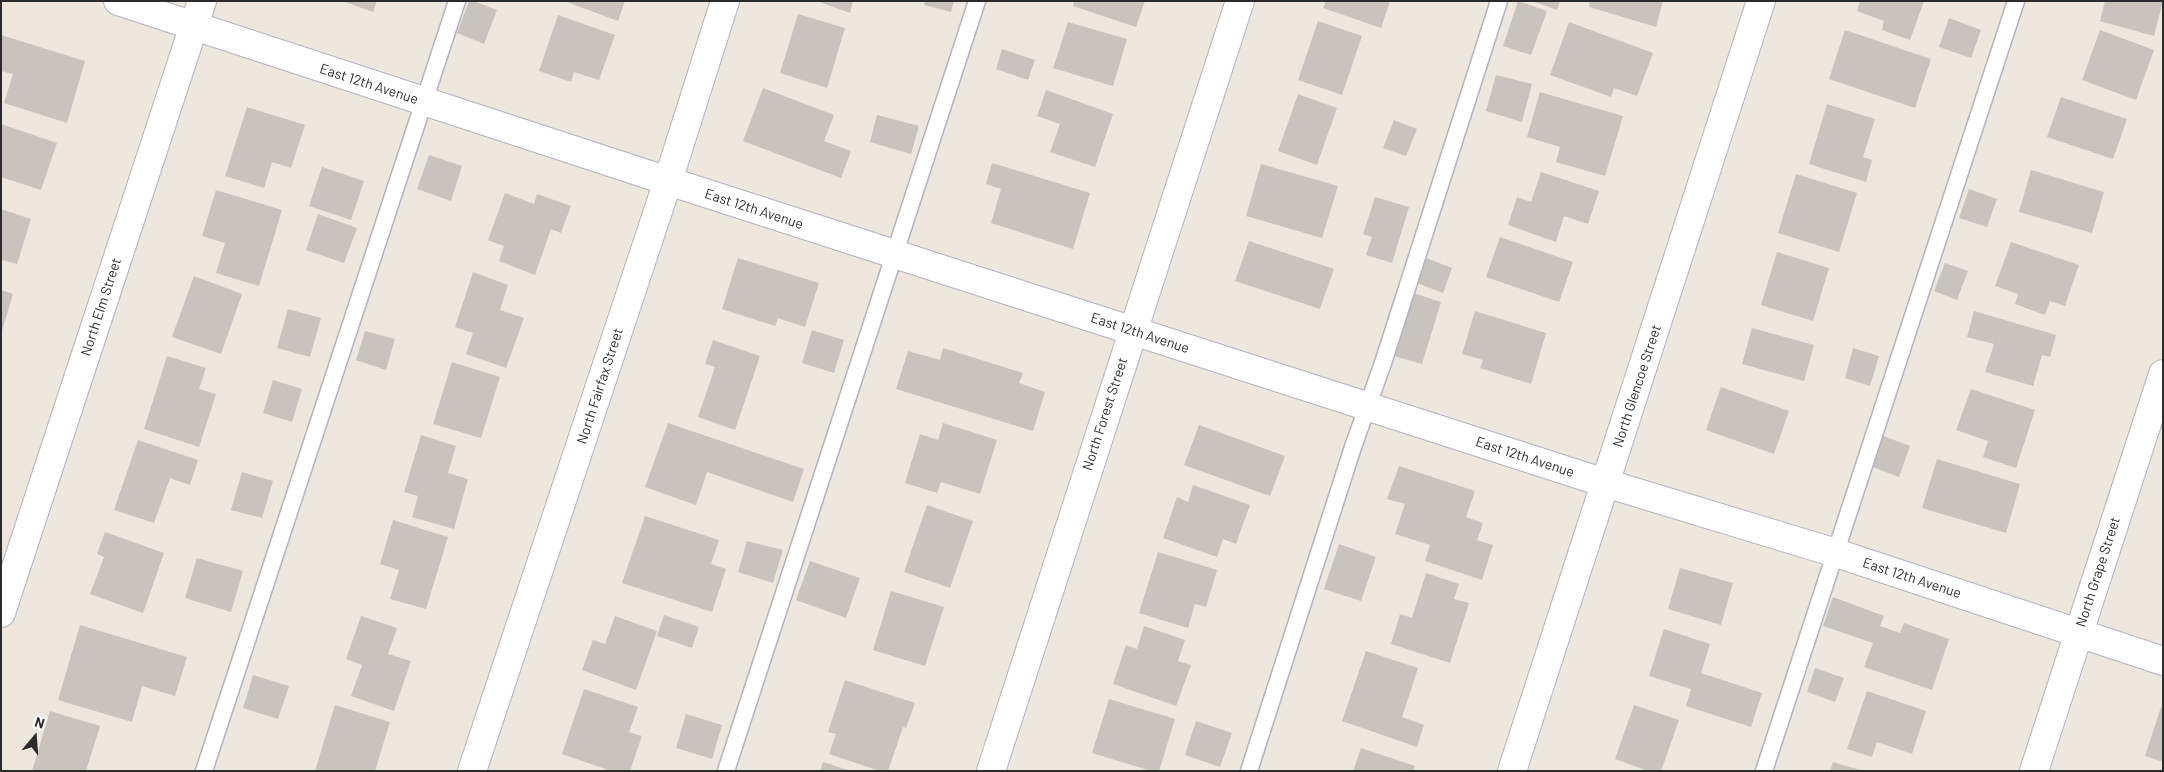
<!DOCTYPE html>
<style>
body{margin:0}
#map{position:relative;width:2164px;height:772px;overflow:hidden;background:#ede7dd;font-family:Barlow,sans-serif}
canvas{display:block}
.frame{position:absolute;inset:0;border:2px solid #2b2b2b;pointer-events:none}
.north{position:absolute;left:10px;top:712px;width:50px;height:50px;-webkit-text-stroke:4px #fff;paint-order:stroke;rotate:18deg;font-size:14px;font-weight:700;line-height:20px;text-align:center;color:#2b2b2b}
.north::after{content:'';display:block;margin:auto;width:18px;height:22px;background:#2b2b2b;clip-path:polygon(50% 0,100% 100%,50% 72%,0 100%)}
</style>
<div id="map">
<canvas width="2164" height="772"></canvas>
<div class="frame"></div>
<div class="north">N</div>
</div>
<script>
const ctx = document.querySelector('canvas').getContext('2d');
ctx.lineJoin = 'round';
function paint(path, color) { ctx.fillStyle = color; ctx.fill(path, 'evenodd'); }
const shape = rows => new Path2D(rows.map(r => 'M' + r).join(''));
function stroke(path, color, width, dash) { ctx.strokeStyle = color; ctx.lineWidth = width; ctx.lineCap = dash ? 'butt' : 'round'; ctx.setLineDash(dash || []); ctx.stroke(path); }
function drawText(font, color, halo, rows, align = 'center') {
  ctx.font = font + ' Barlow,sans-serif'; ctx.lineWidth = 4; ctx.setLineDash([]); ctx.textBaseline = 'middle'; ctx.strokeStyle = halo; ctx.fillStyle = color; for (const [text, x, y, turn = 0] of rows) {
    ctx.save(); ctx.translate(x, y); ctx.rotate((+turn || 0) * Math.PI / 180); ctx.textAlign = isNaN(turn) ? turn : align; if (halo) ctx.strokeText(text, 0, 0); ctx.fillText(text, 0, 0); ctx.restore();
  }
}
paint(shape([
 [342,1,377,1,373,12],
 [469,1,474,1,497,10,484,44,457,33],
 [564,1,625,1,618,21],
 [817,1,853,1,850,13],
 [925,1,954,1,951,12,924,5],
 [1074,1,1145,1,1136,27,1073,6],
 [1326,1,1390,1,1381,28,1323,8],
 [1518,1,1547,11,1531,55,1503,46],
 [1532,1,1560,1,1557,10],
 [1590,1,1663,1,1656,27,1589,7],
 [1860,1,1924,1,1910,40,1882,30,1884,21,1857,11],
 [2105,1,2163,1,2154,36,2100,21],
 [798,14,845,28,827,88,780,73],
 [558,15,615,35,599,80,574,72,571,82,539,71],
 [1949,18,1981,30,1971,58,1939,47],
 [1318,21,1362,36,1342,95,1298,80],
 [1068,22,1127,39,1113,86,1053,68],
 [1569,22,1653,53,1637,96,1614,88,1611,97,1550,75],
 [1845,30,1931,59,1915,108,1829,79],
 [2100,30,2154,50,2136,100,2082,80],
 [1,35,85,61,67,123,4,103,13,74,1,71],
 [1002,49,1035,60,1028,80,996,69],
 [1496,75,1532,84,1522,122,1486,111],
 [763,88,834,115,824,141,851,151,841,178,743,141],
 [1046,90,1113,114,1095,167,1050,152,1060,124,1037,116],
 [1540,92,1623,116,1605,176,1556,162,1560,147,1527,137],
 [1298,94,1337,108,1317,165,1278,151],
 [2061,97,2127,119,2113,159,2047,137],
 [1827,104,1875,119,1863,157,1872,160,1866,182,1809,164],
 [247,107,305,125,291,168,272,162,264,188,225,176],
 [877,115,919,126,911,154,870,142],
 [1394,120,1417,129,1406,156,1383,148],
 [1,124,57,143,41,190,1,177],
 [429,155,462,166,451,201,417,189],
 [992,163,1090,193,1073,249,991,223,1001,189,986,184],
 [1261,164,1338,186,1322,238,1246,216],
 [322,167,364,181,351,220,309,206],
 [2031,170,2104,192,2092,233,2019,212],
 [1541,172,1599,191,1588,224,1564,216,1556,242,1508,225,1517,197,1531,202],
 [1796,174,1857,193,1839,252,1778,233],
 [1969,189,1997,199,1987,227,1959,218],
 [216,190,282,210,259,286,216,273,225,243,202,236],
 [505,193,534,204,537,194,571,206,561,233,551,229,535,275,499,261,504,246,488,240],
 [1375,197,1409,207,1392,263,1366,255,1372,237,1363,234],
 [1,209,31,219,17,264,1,260],
 [318,214,357,228,344,263,306,250],
 [1500,237,1573,262,1559,302,1486,277],
 [1249,241,1334,269,1320,309,1235,281],
 [2011,242,2079,265,2065,306,2050,301,2045,315,2015,304,2018,294,1995,286],
 [1777,252,1829,268,1813,321,1761,305],
 [738,258,819,283,805,327,778,318,775,326,722,309],
 [1426,258,1452,268,1443,293,1417,283],
 [1945,263,1968,271,1957,300,1934,291],
 [473,272,508,285,500,310,524,318,506,368,466,354,473,333,455,327],
 [194,276,242,294,221,354,172,337],
 [1,290,13,294,2,331,1,331],
 [1413,293,1441,302,1422,364,1394,356],
 [288,309,321,318,310,357,277,348],
 [1475,311,1546,333,1531,384,1480,368,1483,360,1462,354],
 [1974,311,2056,335,2050,357,2042,355,2033,386,1985,372,1994,344,1967,337],
 [1752,328,1814,345,1804,381,1742,364],
 [812,330,844,340,834,373,802,363],
 [365,331,395,339,386,370,356,360],
 [713,340,760,356,735,430,698,417,715,367,705,364],
 [943,348,1023,373,1019,383,1045,392,1033,431,896,389,908,351,940,360],
 [1853,348,1879,356,1870,386,1845,378],
 [167,356,206,368,199,389,216,394,199,447,144,429],
 [452,362,500,377,481,438,433,424],
 [273,380,302,389,292,422,263,413],
 [1721,387,1789,411,1774,454,1706,430],
 [1971,389,2035,410,2016,468,1983,457,1988,441,1956,430],
 [668,423,804,469,793,502,707,472,696,505,645,487],
 [943,423,997,440,980,494,941,482,937,493,905,483,920,434,938,440],
 [1199,425,1285,456,1270,496,1184,465],
 [421,435,456,446,448,473,468,479,454,529,412,517,418,496,404,492],
 [1881,435,1910,446,1899,477,1870,466],
 [138,440,198,460,190,485,170,478,154,523,114,510],
 [1937,459,2020,484,2006,533,1922,508],
 [1399,466,1475,491,1466,517,1483,523,1477,540,1493,545,1482,580,1425,561,1430,545,1395,534,1405,504,1387,499],
 [242,472,273,481,262,518,231,510],
 [1193,485,1250,505,1236,544,1223,539,1217,557,1163,538,1177,497,1188,502],
 [927,505,973,521,950,588,904,572],
 [645,516,719,540,711,564,726,569,712,612,622,583],
 [393,520,448,537,426,609,390,599,399,570,380,564],
 [105,532,164,553,143,613,90,594,104,557,97,554],
 [747,541,783,550,773,583,738,572],
 [1339,544,1376,557,1361,601,1324,589],
 [1158,552,1217,570,1206,607,1195,604,1188,628,1139,613],
 [197,558,243,571,231,612,185,598],
 [810,561,860,578,846,618,796,600],
 [1680,568,1733,583,1721,625,1668,609],
 [1426,573,1459,584,1454,599,1469,603,1450,663,1391,644,1400,614,1412,618],
 [891,591,944,607,925,666,873,650],
 [1833,597,1884,616,1880,626,1900,633,1904,623,1949,639,1932,690,1864,667,1873,643,1823,626],
 [664,615,699,627,692,648,657,636],
 [361,616,397,628,388,654,411,661,394,711,351,696,362,665,346,659],
 [615,616,657,631,636,690,582,670,593,640,605,644],
 [80,625,187,657,175,696,142,686,132,722,58,700],
 [1144,626,1185,640,1178,661,1191,665,1176,706,1113,684,1126,645,1137,649],
 [1664,629,1710,644,1701,673,1762,693,1751,727,1686,706,1691,689,1649,676],
 [1366,651,1418,668,1402,717,1424,725,1417,747,1342,721],
 [1815,668,1844,678,1835,702,1807,692],
 [253,675,289,686,278,719,243,708],
 [845,680,915,703,906,728,903,727,888,771,880,771,829,754,836,734,828,732],
 [584,689,638,707,629,732,642,736,630,771,611,771,562,754],
 [1867,691,1926,711,1912,754,1877,742,1872,757,1847,749],
 [1109,699,1175,719,1159,771,1151,771,1092,753],
 [335,705,390,722,375,771,315,771],
 [1634,705,1679,720,1661,771,1648,771,1615,759],
 [2161,707,2163,708,2163,762,2145,756],
 [50,711,100,726,86,771,32,771],
 [686,714,722,725,712,759,676,748],
 [1196,721,1232,733,1220,767,1185,755],
 [1361,748,1415,766,1413,771,1353,771],
 [823,762,848,770,848,771,820,771],
 [1833,762,1860,770,1860,771,1830,771]
]), '#c8c4bd');
const lane = shape([
 [204,771,457,1],
 [726,771,977,1],
 [1249,771,1353,447,1383,363,1499,1],
 [1764,771,2016,1]
]);
const street = shape([
 [118,1,668,181,1605,483,1836,553,2163,661],
 [1,613,202,1],
 [472,771,668,181,725,1],
 [991,771,1240,1],
 [1512,771,1761,1],
 [2034,771,2163,374]
]);
stroke(lane, '#b1b3bf', 19);
stroke(street, '#b1b3bf', 30);
stroke(lane, '#fff', 16);
stroke(street, '#fff', 28);
drawText('14px', '#2b2b2b', '#fff', [
 ["East 12th Avenue",369,84,18],
 ["East 12th Avenue",754,209,18],
 ["North Elm Street",101,307,-72],
 ["East 12th Avenue",1140,333,18],
 ["North Fairfax Street",600,386,-72],
 ["North Glencoe Street",1637,386,-72],
 ["North Forest Street",1105,414,-72],
 ["East 12th Avenue",1525,457,18],
 ["North Grape Street",2098,572,-72],
 ["East 12th Avenue",1912,578,18]
]);
</script>
